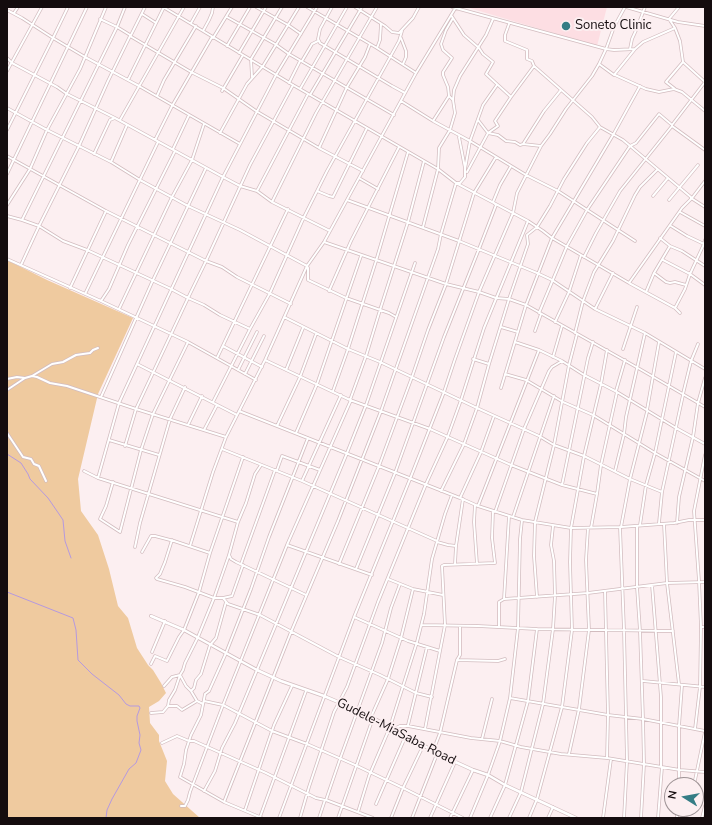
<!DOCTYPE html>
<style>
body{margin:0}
#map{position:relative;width:712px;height:825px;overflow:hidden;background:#fceff1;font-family:"Nunito Sans",sans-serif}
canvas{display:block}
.frame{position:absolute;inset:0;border:8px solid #140c0e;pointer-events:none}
.north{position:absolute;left:664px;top:777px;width:40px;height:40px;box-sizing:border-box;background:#fceff1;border:1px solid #9f9496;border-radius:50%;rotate:281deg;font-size:11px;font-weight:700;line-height:16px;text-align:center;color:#140c0e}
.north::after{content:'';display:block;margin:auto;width:14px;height:18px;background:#357d85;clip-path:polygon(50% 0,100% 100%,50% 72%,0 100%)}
</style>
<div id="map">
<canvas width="712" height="825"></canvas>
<div class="frame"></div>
<div class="north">N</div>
</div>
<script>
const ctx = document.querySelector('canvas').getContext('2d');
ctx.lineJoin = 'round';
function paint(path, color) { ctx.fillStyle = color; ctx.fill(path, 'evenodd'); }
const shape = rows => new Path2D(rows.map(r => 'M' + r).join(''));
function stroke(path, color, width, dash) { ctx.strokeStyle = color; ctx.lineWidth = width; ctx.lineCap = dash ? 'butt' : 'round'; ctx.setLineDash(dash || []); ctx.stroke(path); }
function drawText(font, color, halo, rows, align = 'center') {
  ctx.font = font + ' "Nunito Sans",sans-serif'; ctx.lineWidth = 4; ctx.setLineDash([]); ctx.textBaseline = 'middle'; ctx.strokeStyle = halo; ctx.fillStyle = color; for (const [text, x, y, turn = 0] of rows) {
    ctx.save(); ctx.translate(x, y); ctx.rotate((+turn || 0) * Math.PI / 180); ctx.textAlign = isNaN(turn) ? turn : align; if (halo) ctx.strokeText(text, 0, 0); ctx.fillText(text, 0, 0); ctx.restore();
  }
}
paint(shape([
 [466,7,607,7,597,46]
]), '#fddee3');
paint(shape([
 [7,260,47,280,133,318,98,394,78,479,81,511,98,535,109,569,118,606,128,618,137,648,148,665,153,670,161,683,166,693,159,701,149,707,150,723,159,735,159,741,167,761,165,781,173,794,200,818,7,818]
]), '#efca9f');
stroke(shape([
 [7,454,21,463,28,474,30,479,48,498,59,514,63,520,65,541,71,558],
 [7,592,73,618,76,630,78,660,92,674,119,695,126,704,130,706,139,706,140,708,137,716,137,721,140,735,139,743,141,750,136,763,129,769,112,799,107,810,106,818]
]), '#b599df', 1);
const street = shape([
 [163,7,293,85,438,169,456,183,528,221,543,231,552,238,629,283,675,308,680,313],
 [256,7,288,25,301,34],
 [307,7,377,48,416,73],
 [332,7,320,29,318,39,320,43,392,86,405,93],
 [355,7,385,26,392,32,399,33,413,18,419,7],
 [452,7,606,49,599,64],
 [626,7,678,22,705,26],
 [679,7,669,19,675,28,680,41,683,62,705,82],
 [7,10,22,18,53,38,68,7],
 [14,13,18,7],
 [142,14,156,23],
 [451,15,464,35,479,48,483,54,493,62,486,74,511,97,495,121,498,126,488,133,467,172],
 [227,17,275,44,289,54,394,115],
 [453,18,446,30,441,44,443,50,452,58,443,72,443,75,448,87,449,96,453,100],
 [191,23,200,7],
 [509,24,505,35,505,41,527,50,527,59,532,61,534,66,592,117,600,127,623,140,692,198],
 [203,31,209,20,212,13,213,7],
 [131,35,145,7],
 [130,36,191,72,223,88,256,111,319,148,363,171],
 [213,38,232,7],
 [401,38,406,51,406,57,403,64],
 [227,46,250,7],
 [377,48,380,40,381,24],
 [630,49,632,39,637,28,645,7],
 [635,49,643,42,675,28],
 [239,53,266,7],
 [7,58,12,63,57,87,67,94,115,118],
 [302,61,312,44,318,41],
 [7,71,42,7],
 [615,75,646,89,659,92,674,89,682,92,705,111],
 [252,77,251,59,282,7],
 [128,80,164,7],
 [289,83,300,61],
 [300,89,347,7],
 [675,89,666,82,683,62],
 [222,91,243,55],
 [310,95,362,7],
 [157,96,164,80,196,26],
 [511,97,534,66],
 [401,101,433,121,470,141,526,175,558,191,635,241],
 [7,108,47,130,111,162,140,180,188,206,240,230,307,266,308,268,308,280,346,298,389,313,396,317],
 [120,120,184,7],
 [478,120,488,133,498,135,506,141,515,142,520,145,523,144,541,146],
 [433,121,449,96],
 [672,125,705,82],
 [7,130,53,38,85,57,139,86,240,144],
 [220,133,247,84,263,66,299,7],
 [459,137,465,168],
 [155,140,172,106,212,37],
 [523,144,544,111,561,90],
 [319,148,347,87,365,57,370,44],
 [173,149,189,115],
 [94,154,110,120,115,118,223,177,240,186,257,191,272,202,330,231],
 [7,156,106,211,206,261,222,267,237,277,291,304],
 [111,162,127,125],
 [7,174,87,7],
 [359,178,378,189],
 [257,191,308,94],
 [317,191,329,196,333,197,367,128],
 [653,196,668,178],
 [691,198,705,207],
 [347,200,459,241,537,273,552,280,595,309,645,333,705,369],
 [669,200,698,165],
 [272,202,316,113,377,7],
 [7,205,30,169,47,130,80,69,106,7],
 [680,212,705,226],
 [7,216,22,220,39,226,63,241,87,250,171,289,188,298,204,305,220,315,250,329],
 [22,220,117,27,125,7],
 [671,226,687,236,704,244,690,274,705,285],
 [423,227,438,169,439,148,450,130,455,113,453,100,454,90,460,76,486,35,493,19],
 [705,240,704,244,705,245],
 [324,242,446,284,479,292,496,298,509,299,526,305,638,368,705,407],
 [670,246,682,251,705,266],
 [584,257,596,233,620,191,672,126],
 [7,259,101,301,188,342,256,380],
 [663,260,690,274,685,289,675,308],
 [21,265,39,226,79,146,108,81,130,36,130,35,117,27,100,19],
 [654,273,666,282,670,283,675,282,686,285],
 [629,283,682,208,692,198,705,181],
 [70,288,106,211],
 [329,291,351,241,399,147],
 [646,292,654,273,670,246,660,238],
 [85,294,158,142],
 [101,301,109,289,128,245,175,151],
 [119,309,172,197,192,160,204,124],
 [595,309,613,273],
 [539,313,567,246,587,210,630,146,636,143,659,114,672,125,672,126,705,150],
 [284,317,348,349,380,362,477,408,539,436,554,445,584,456,630,479,662,492,683,395],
 [555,322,569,292,581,255],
 [501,327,518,332],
 [535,331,541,314],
 [575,333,583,301,594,272,613,241,635,195,640,187,657,170],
 [515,342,539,350,562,361,584,375,617,392,676,428,705,444],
 [223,346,262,367],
 [623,349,637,307],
 [553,357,562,326],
 [217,358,288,209],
 [473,359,489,364],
 [265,360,350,400,430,429,511,465,562,485,597,494,601,465,617,392],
 [137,364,237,415],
 [238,370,257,332],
 [286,370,303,328],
 [245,374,264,336],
 [505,374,526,380,563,402,593,415,655,453,705,481],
 [32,376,52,364,63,362,76,355,90,353,93,350,98,348],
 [7,379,17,377,25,378,32,376,37,377,50,383,67,386,136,409,226,437],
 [501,388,526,305,552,238,613,135,640,86],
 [7,390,25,378],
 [333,391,348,349,376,261,408,152],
 [616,391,625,360],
 [683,394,691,361,698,344],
 [101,397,153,280,206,168],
 [350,400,366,356,380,310,408,222,424,161],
 [213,402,250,329,270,293,304,217,327,171,399,41,402,31],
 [647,410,659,342],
 [239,411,460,498,478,506,522,520,571,528,621,527,674,523,689,520,705,520],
 [188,425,202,396],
 [277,426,300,377,316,334],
 [204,430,217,405],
 [7,433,23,457,31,459,34,464,39,466,46,481],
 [296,433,317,384,361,256],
 [109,440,159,455],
 [125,446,136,409,188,298,206,261,250,165,293,85],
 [222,449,302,481,437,541,437,542,448,545,456,546],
 [261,465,255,474,246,503,238,522,229,555,231,559,236,562,306,595],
 [84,471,98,478,238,522],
 [615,471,624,434,626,417,645,333],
 [98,478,119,403,223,177,276,75,317,7],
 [302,481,341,395],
 [113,482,106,506,100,519,120,532,141,450,153,414,188,342],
 [562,485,588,358,593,342],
 [441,491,464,444,477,408,489,364,509,299,528,244,527,235,537,227,550,206,564,179,587,143,600,127],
 [460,498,481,452,494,416],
 [475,505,474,522,477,564],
 [478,506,539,350],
 [495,512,524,429,549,371,552,367,562,361],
 [513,517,554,396],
 [659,523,662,492],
 [677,523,679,497,693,437,698,403,705,378],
 [664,524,667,583,679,684],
 [640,525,646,485,655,453,676,352],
 [637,526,637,587,640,631,643,719,644,764,641,818],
 [620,527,624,630,627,761,624,818],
 [621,527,630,479,647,412],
 [591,528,597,494],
 [287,545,372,575],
 [190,546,213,472,226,437,265,360,307,266,324,242,416,73,456,7],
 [135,547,140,523,170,419,185,387],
 [142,552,151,536,155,536,174,541,210,553],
 [241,564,275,470,277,470,282,456,320,470],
 [339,564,379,466,412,377,428,330,446,284,474,193,496,157],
 [455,564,456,546,463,499],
 [356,569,395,473,444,337,479,249,496,205,493,202,500,185,511,166],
 [156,578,160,574,165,562,172,540],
 [157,579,185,587,214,598,223,598,228,604,260,615,339,657,380,675,416,693,432,697],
 [388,579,413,589,443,595],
 [652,585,661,697,661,767],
 [605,591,608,715,607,758],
 [537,597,534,556,535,522,554,445,569,365,577,334],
 [223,598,232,596,243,565],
 [504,599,509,516],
 [354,617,408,641,440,651],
 [422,625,478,626,537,629,528,701,505,785,490,818],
 [499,627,499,602,504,599,588,593,667,583,705,582],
 [701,627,705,627],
 [537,629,673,631],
 [152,652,165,621],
 [457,660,498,661,505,659],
 [151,664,155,656,167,661,179,637,184,630,199,592,210,553,243,457],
 [643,681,705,687],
 [164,686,172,677,180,675,183,670,185,663,198,637,214,598,229,555],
 [510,698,608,715,643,719,705,731],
 [204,701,223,705,272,731,307,744,355,765,403,788,463,818],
 [203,704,197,701,191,691,194,688,196,680,201,674,210,645,216,638,226,602],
 [168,706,169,700,175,690,180,675,186,686,191,691],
 [151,713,163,712,168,706,177,706,182,710,197,701],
 [371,717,388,679,401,638,413,589],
 [408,725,427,647],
 [394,729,400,726,408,726,471,738,500,741,521,747,561,754,607,758,680,770,705,772],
 [425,729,445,625,442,566,444,565,495,563,492,538,493,511],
 [695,729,700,687,701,627,699,581,694,511,705,455],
 [482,739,492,699],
 [162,743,177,736,189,741,194,741,266,773,316,798,325,800],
 [433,751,440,733,457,660,460,655,460,626],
 [569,754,579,709,589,630,586,560,588,528],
 [679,785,679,726,682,685],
 [694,785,705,732],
 [204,791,215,771,222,748,235,723,347,453,366,405,415,263],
 [326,800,373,818],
 [224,802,291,632,338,521,381,411,438,249,441,234,456,183,460,183,465,177,465,169,470,141,483,105,497,85],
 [376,804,406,735],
 [181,806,185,806,188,800,190,792,223,705,287,545,351,400],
 [245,810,274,725,292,686],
 [358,812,369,776,390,727,417,642,424,614,432,559,445,514,452,495],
 [260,817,306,691],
 [262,818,224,802,180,777,184,764,186,750,191,735,201,715,205,694,209,691,226,653,251,589,269,537,308,438],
 [279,818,354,617,410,479,444,392,455,359,479,292,513,213,517,193,541,146,550,134,566,109,592,76,599,64,614,75,635,49,614,50,606,49,614,27,625,7],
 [300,818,309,787,334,712,347,687,378,602,426,484,448,436,461,400,484,328,528,221],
 [319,818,325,800,326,800,340,759,382,643,391,608,400,584],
 [338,818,373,718],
 [391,818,403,788,423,746],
 [412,818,437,754],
 [430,818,455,762],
 [450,818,473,770],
 [470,818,488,775,500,741,510,698,518,628,520,539,522,520],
 [509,818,521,792,543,704,553,629,555,596,554,561,551,545,553,526],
 [529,818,537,799,562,707,572,630,570,562,571,528,584,456,601,384,607,350],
 [548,818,553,807],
 [603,818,611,759],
 [658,818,662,767],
 [677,818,677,809],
 [685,818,687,809],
 [702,818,705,806]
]);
const secondary = shape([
 [151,616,184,630,257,670,281,681,324,696,357,710,406,735,438,754,473,770,488,775,505,785,576,818]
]);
stroke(street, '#d2bcbf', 3.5);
stroke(secondary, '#d2bcbf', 4);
stroke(street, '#fff', 2);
stroke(secondary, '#fff', 2.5);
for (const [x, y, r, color] of [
 [566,26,5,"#357d85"]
]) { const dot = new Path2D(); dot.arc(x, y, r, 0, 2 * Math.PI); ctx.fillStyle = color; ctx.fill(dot); stroke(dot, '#fceff1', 1.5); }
drawText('13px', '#140c0e', '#fceff1', [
 ["Soneto Clinic",575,26]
], 'left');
drawText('13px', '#140c0e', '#fceff1', [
 ["Gudele-MiaSaba Road",396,732,27]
]);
</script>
